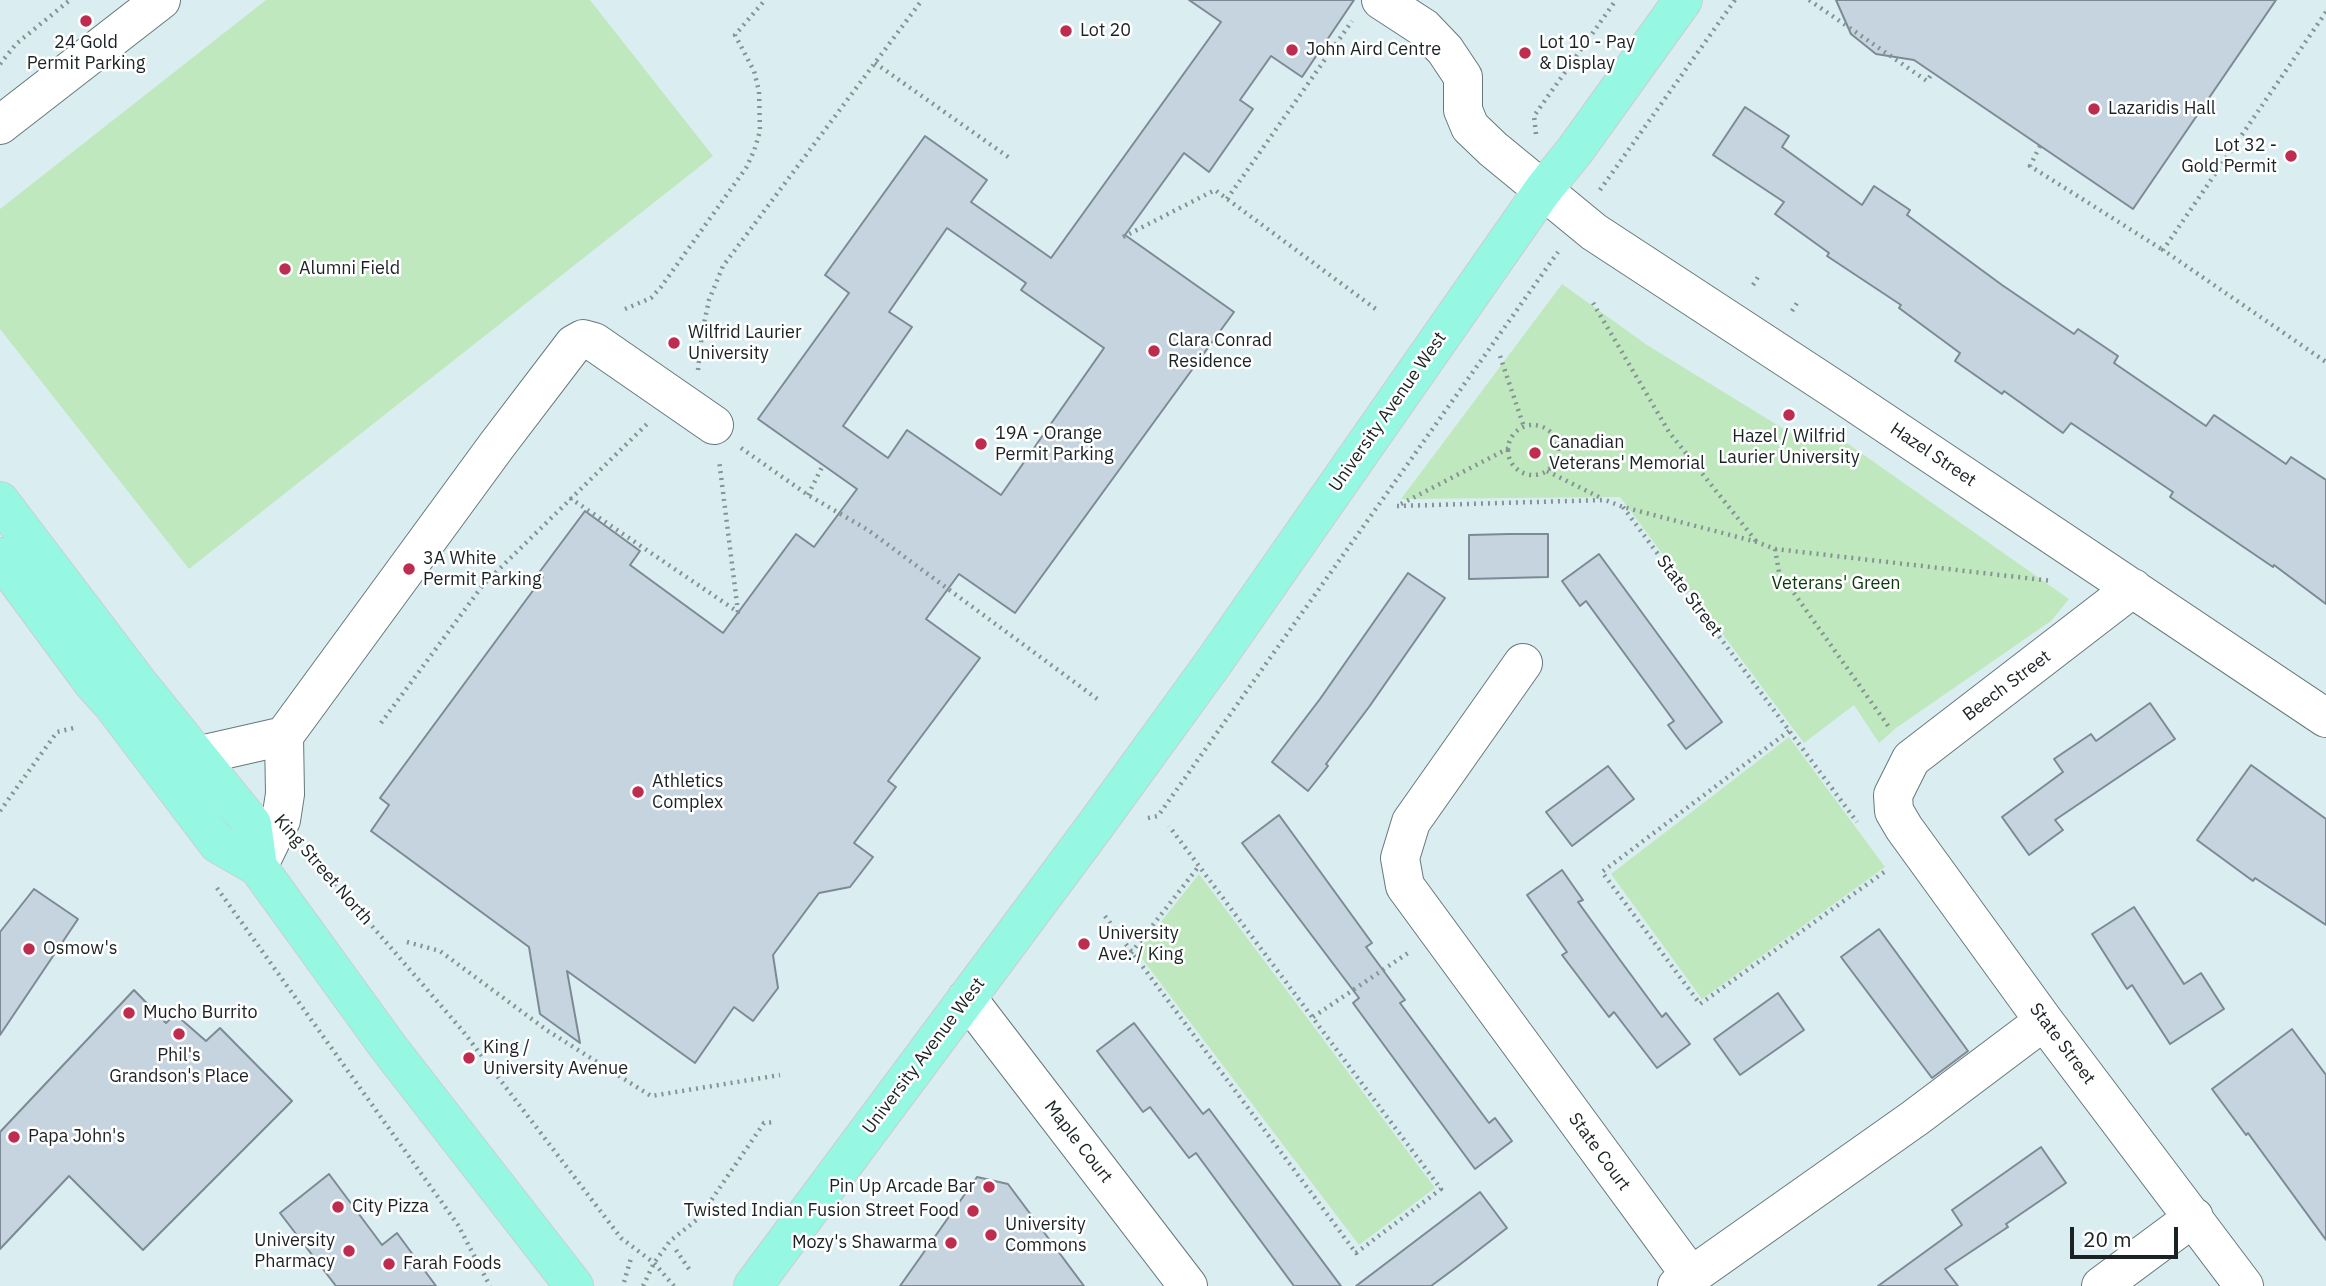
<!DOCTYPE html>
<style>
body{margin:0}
#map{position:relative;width:2326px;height:1286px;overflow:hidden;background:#daeef1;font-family:"IBM Plex Sans",sans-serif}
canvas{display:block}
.scale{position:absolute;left:2070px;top:1227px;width:108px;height:32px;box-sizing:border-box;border:4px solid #1b2224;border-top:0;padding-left:9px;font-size:21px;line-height:24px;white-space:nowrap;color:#1b2224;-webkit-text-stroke:5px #fff;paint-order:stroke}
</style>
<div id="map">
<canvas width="2326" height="1286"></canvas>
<div class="scale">20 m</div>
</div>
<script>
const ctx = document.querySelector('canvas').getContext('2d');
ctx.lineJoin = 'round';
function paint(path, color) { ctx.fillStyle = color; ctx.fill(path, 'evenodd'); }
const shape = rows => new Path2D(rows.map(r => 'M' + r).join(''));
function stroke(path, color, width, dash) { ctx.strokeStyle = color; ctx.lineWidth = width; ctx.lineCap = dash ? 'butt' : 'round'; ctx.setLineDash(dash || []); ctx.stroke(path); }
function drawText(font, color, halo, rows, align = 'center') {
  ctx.font = font + ' "IBM Plex Sans",sans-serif'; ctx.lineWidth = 5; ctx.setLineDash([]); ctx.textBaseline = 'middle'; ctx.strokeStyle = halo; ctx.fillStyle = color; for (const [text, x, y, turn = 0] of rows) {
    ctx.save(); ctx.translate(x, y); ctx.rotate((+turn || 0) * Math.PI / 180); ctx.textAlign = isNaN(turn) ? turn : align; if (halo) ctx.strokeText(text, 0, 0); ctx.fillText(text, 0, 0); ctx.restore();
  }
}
paint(shape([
 [266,0,590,0,713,156,189,569,0,329,0,209],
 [1562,284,1647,345,1792,434,1844,441,2069,599,2051,621,1896,728,1879,743,1854,705,1804,743,1620,497,1401,499],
 [1789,737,1885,867,1702,999,1611,874],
 [1199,874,1435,1188,1359,1245,1137,952]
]), '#c0e8be');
const building = shape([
 [1189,0,1354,0,1302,77,1271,56,1240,100,1253,109,1209,172,1184,153,1125,235,1234,312,1015,613,959,574,926,619,980,658,888,781,896,787,854,843,873,857,850,887,819,893,773,955,778,988,753,1021,734,1007,695,1063,567,971,580,1043,540,1014,529,947,371,831,389,805,380,798,543,577,538,574,585,511,640,551,630,565,723,633,796,534,814,547,857,489,758,419,849,293,825,275,925,136,987,180,971,202,1051,258,1221,22,1189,0],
 [947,228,1026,283,1021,290,1104,348,1001,495,907,430,888,458,843,426,912,327,889,312,947,228],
 [1836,0,2276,0,2133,209,1914,60,1876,54,1851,34,1836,0],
 [1745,107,1789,136,1782,147,1862,205,1874,186,1910,210,1907,215,2002,285,2074,334,2078,329,2118,356,2114,363,2206,426,2214,415,2286,464,2291,457,2326,480,2326,604,2274,565,2273,567,2170,497,2173,492,2071,423,2063,433,2004,391,2002,394,1955,361,1960,353,1899,308,1901,305,1827,256,1829,253,1775,214,1784,202,1713,155,1745,107],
 [1509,534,1548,534,1548,577,1469,579,1469,535,1509,534],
 [1599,554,1722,722,1686,749,1668,725,1674,721,1586,601,1580,606,1562,581,1599,554],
 [1408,573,1445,598,1369,707,1326,764,1328,766,1308,791,1272,762,1320,699,1408,573],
 [2150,703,2175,739,2055,820,2063,830,2029,855,2002,817,2063,772,2054,759,2091,734,2096,741,2150,703],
 [2251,765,2326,819,2326,925,2255,878,2253,881,2197,840,2251,765],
 [1608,766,1634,799,1572,846,1546,812,1608,766],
 [1279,815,1372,943,1366,947,1405,1000,1400,1003,1489,1123,1495,1118,1512,1141,1475,1169,1353,1003,1359,998,1242,843,1279,815],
 [1562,870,1583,900,1578,902,1620,960,1662,1017,1666,1013,1690,1044,1657,1068,1614,1012,1609,1017,1562,955,1567,952,1527,895,1562,870],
 [34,889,78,919,0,1035,0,932,34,889],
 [2134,907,2184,984,2201,973,2224,1009,2170,1044,2132,985,2127,989,2092,934,2134,907],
 [1879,929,1968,1051,1932,1078,1841,957,1879,929],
 [134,990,166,1023,175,1014,206,1041,220,1028,292,1101,143,1250,69,1176,0,1249,0,1132,134,990],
 [1778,993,1804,1030,1740,1075,1714,1039,1778,993],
 [1134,1023,1203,1114,1209,1109,1341,1286,1294,1286,1196,1153,1189,1158,1150,1107,1143,1112,1097,1051,1134,1023],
 [2292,1029,2326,1075,2326,1240,2248,1133,2246,1135,2212,1089,2292,1029],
 [2041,1147,2066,1183,2006,1224,2008,1227,1945,1269,1958,1286,1878,1286,1962,1225,1952,1210,2041,1147],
 [329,1174,382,1245,397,1233,436,1286,336,1286,280,1213,329,1174],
 [977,1177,1008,1184,1084,1286,900,1286,977,1177],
 [1480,1192,1507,1228,1458,1266,1431,1286,1356,1286,1480,1192]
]);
paint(building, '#c6d4e0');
stroke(building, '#7d8a95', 2);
const minor = shape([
 [1381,0,1424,28,1445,50,1463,77,1463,110,1470,127,1493,149,1594,232,1837,391,2326,718],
 [0,125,161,0],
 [2133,588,1911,759,1893,795,1894,811,1904,828,2044,1021,2244,1286],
 [1523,663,1411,822,1400,858,1405,886,1691,1276],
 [196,756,284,736],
 [258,867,281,820,285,794,284,736,497,445,574,344,583,339,594,342,714,425],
 [967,998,1188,1286],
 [1677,1286,1915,1118,2044,1021],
 [2101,1286,2194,1217]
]);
const major = shape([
 [0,501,139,684,252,824,258,867],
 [0,557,93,683,112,704,218,844,258,867,389,1048,574,1286],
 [753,1286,1095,826,1214,662,1543,190,1576,149,1683,0]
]);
stroke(minor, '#66787c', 40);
stroke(major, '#cdcecf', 40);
stroke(shape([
 [1809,0,1927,81,1933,72],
 [2326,12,2163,250,2326,362],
 [875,63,1011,159],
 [0,64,16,44,70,0],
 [1536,134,1534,116,1616,0],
 [2040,146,2030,166,2163,250],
 [1600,190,1735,0],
 [1227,199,1352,21],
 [1123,237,1215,190,1377,310],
 [1753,285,1758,277],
 [1593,303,1669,432,1756,541],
 [625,309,651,298,661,287,746,168,754,151,760,131,759,91,754,71,735,35,765,0],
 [1792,311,1797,303],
 [1500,356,1524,427],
 [698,370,702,333,709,300,723,266,922,0],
 '1508 450a25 25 0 1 1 50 0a25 25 0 1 1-50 0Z',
 [741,448,808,495,868,530,1100,701],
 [1547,471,1603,499],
 [808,495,823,465],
 [570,498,738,612,719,460],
 [1401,504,1509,448],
 [1397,506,1605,500,1623,507,1757,542,1775,549,2052,581],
 [1623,507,1857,822],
 [1775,549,1779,572,1891,730],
 [381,723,483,585,648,423],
 [1789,731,1602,872,1700,1004,1887,870],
 [0,811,57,732,78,727],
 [1148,818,1158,816,1558,252],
 [308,852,462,1030,621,1238,654,1263,674,1286],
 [217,888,458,1225,490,1286],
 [1105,916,1356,1253,1441,1189,1169,826],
 [407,942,440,951,548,1031,651,1096,780,1075],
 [1131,953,1199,866],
 [1313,1017,1408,953],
 [676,1250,689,1269],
 [624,1282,632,1255],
 [643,1286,654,1263,670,1241,699,1218,764,1123,776,1122]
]), '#859395', 4.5, [2, 5]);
stroke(minor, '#fff', 38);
stroke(major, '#96f7e3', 38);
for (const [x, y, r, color] of [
 [86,21,7,"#be2d50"],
 [1066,31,7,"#be2d50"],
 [1292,50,7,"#be2d50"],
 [1525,53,7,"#be2d50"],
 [2094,109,7,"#be2d50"],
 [2291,156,7,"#be2d50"],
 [285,269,7,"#be2d50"],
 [674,343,7,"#be2d50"],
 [1154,351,7,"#be2d50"],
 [1789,415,7,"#be2d50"],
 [981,444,7,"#be2d50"],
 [1535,453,7,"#be2d50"],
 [409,569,7,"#be2d50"],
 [638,792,7,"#be2d50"],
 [1084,944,7,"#be2d50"],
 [29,949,7,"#be2d50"],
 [129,1013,7,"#be2d50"],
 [179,1034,7,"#be2d50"],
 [469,1058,7,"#be2d50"],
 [14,1137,7,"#be2d50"],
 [989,1187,7,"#be2d50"],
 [338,1207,7,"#be2d50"],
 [973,1211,7,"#be2d50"],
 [991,1235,7,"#be2d50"],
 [951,1243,7,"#be2d50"],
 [349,1251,7,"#be2d50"],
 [389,1264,7,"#be2d50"]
]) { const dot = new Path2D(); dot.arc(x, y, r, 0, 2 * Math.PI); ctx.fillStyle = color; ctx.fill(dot); stroke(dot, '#fff', 2.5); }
drawText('18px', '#1b2224', '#fff', [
 ["Lot 20",1080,31],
 ["24 Gold",86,43,"center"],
 ["Permit Parking",86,64,"center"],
 ["Lot 10 - Pay",1539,43],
 ["& Display",1539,64],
 ["John Aird Centre",1306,50],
 ["Lazaridis Hall",2108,109],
 ["Lot 32 -",2277,146,"right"],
 ["Gold Permit",2277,167,"right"],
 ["Alumni Field",299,269],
 ["Wilfrid Laurier",688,333],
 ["University",688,354],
 ["Clara Conrad",1168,341],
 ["Residence",1168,362],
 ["19A - Orange",995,434],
 ["Permit Parking",995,455],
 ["Hazel / Wilfrid",1789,437,"center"],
 ["Laurier University",1789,458,"center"],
 ["Canadian",1549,443],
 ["Veterans' Memorial",1549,464],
 ["3A White",423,559],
 ["Permit Parking",423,580],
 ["Athletics",652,782],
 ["Complex",652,803],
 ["University",1098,934],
 ["Ave. / King",1098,955],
 ["Osmow's",43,949],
 ["Mucho Burrito",143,1013],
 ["King /",483,1048],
 ["University Avenue",483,1069],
 ["Phil's",179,1056,"center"],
 ["Grandson's Place",179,1077,"center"],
 ["Papa John's",28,1137],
 ["Pin Up Arcade Bar",975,1187,"right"],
 ["City Pizza",352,1207],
 ["Twisted Indian Fusion Street Food",959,1211,"right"],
 ["University",1005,1225],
 ["Commons",1005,1246],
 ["University",335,1241,"right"],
 ["Pharmacy",335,1262,"right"],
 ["Mozy's Shawarma",937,1243,"right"],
 ["Farah Foods",403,1264]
], 'left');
drawText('18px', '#1b2224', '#fff', [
 ["University Avenue West",1388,412,-55],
 ["Hazel Street",1933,455,34],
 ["State Street",1689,596,53],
 ["Beech Street",2007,686,-37],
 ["King Street North",323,870,49],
 ["State Street",2062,1044,53],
 ["University Avenue West",924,1056,-53],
 ["Maple Court",1078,1142,52],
 ["State Court",1599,1152,54]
]);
drawText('18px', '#0c390e', '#fff', [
 ["Veterans' Green",1836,584]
]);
</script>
